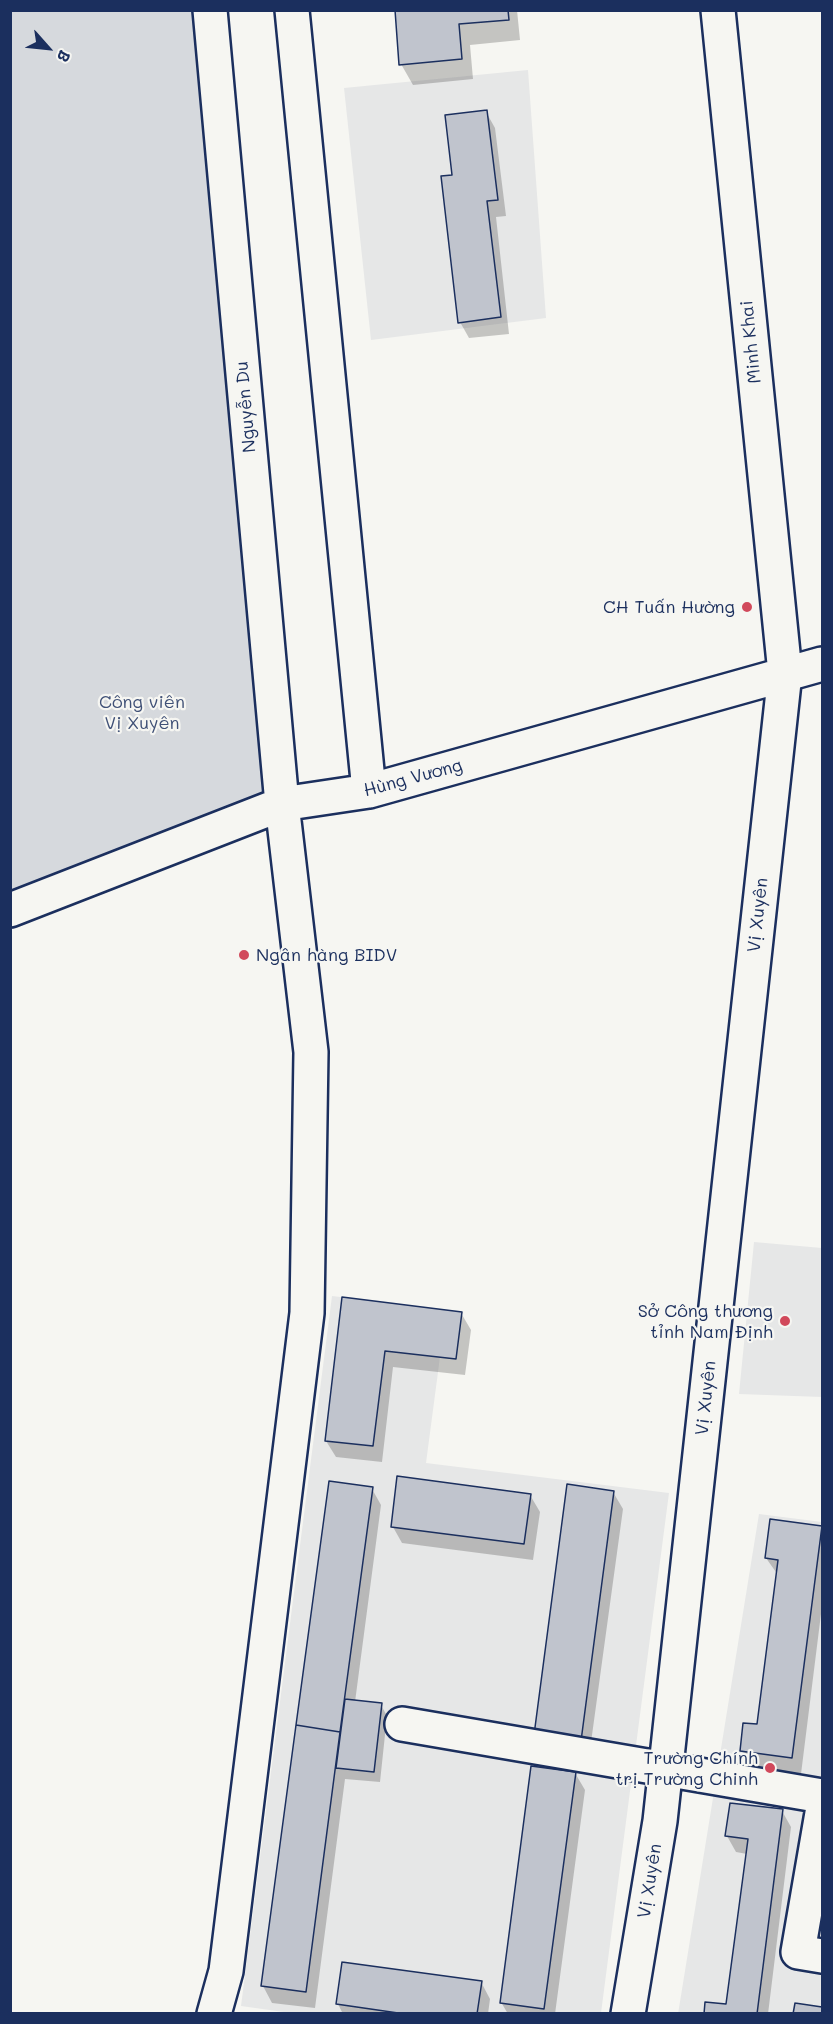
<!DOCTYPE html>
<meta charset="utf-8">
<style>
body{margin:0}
#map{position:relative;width:833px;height:2024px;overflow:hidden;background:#f6f6f2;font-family:Mali,sans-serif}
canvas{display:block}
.frame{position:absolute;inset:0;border:12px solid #1b2f5e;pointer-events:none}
.north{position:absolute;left:18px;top:18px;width:60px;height:60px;-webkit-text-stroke:4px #f6f6f2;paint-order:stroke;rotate:117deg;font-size:16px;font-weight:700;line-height:24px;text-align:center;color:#1b2f5e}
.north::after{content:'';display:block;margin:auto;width:21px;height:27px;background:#1b2f5e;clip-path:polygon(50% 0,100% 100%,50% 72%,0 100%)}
</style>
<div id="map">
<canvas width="833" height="2024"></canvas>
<div class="frame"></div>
<div class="north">B</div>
</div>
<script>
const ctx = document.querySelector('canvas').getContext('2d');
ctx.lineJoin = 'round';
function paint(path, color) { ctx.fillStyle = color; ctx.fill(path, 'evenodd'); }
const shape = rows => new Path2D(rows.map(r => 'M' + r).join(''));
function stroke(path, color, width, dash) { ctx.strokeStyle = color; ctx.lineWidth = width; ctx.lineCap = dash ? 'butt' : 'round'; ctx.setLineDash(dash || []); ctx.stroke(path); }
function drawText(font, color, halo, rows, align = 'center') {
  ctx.font = font + ' Mali,sans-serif'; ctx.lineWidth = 4.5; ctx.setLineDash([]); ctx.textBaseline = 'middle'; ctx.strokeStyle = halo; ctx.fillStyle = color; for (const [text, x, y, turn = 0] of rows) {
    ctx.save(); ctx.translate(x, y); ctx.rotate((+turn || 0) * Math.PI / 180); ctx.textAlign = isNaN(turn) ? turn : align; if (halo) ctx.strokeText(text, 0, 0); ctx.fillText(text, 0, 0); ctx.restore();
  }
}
paint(shape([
 [528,70,546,318,371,340,344,88],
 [754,1242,822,1248,822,1397,739,1394],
 [332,1296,462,1312,456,1359,440,1357,426,1463,669,1493,601,2013,298,2014,241,2006],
 [759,1514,822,1522,822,2013,678,2014]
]), '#e6e7e7');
paint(shape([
 [11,11,210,11,282,804,11,910]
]), '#d6d9dd');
paint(shape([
 [396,10,517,10,520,40,470,45,473,79,413,85,401,64],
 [486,112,495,128,506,216,496,217,509,334,469,338,460,322,454,176],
 [343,1299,461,1313,471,1330,465,1375,393,1367,382,1462,336,1457,326,1441],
 [372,1489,381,1505,355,1702,381,1705,387,1716,380,1782,345,1779,315,2008,272,2003,263,1986],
 [613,1492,623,1509,589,1757,545,1751],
 [530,1495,540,1512,533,1560,402,1543,393,1527],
 [821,1527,822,1606,801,1774,751,1767,742,1751,759,1726,778,1575,766,1558],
 [575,1773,585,1790,555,2014,508,2014,501,2002],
 [782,1811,791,1827,768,2014,706,2014,727,2006,747,1854,736,1852,727,1836],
 [481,1982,490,1999,488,2014,343,2014,338,2004]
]), '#0003');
const building = shape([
 [395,10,508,10,509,20,459,24,462,59,399,65,395,10],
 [487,110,498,200,487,201,501,317,458,323,441,176,452,175,445,115,487,110],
 [342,1297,462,1312,456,1359,385,1351,373,1446,325,1441,342,1297],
 [397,1476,531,1494,524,1544,391,1527,397,1476],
 [329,1481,373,1487,340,1732,296,1725,329,1481],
 [567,1484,614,1491,581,1741,534,1735,567,1484],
 [770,1519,822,1526,792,1758,740,1751,743,1723,757,1724,778,1560,765,1558,770,1519],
 [345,1699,382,1703,374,1772,336,1768,345,1699],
 [296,1725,340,1732,306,1992,261,1986,296,1725],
 [531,1766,576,1772,544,2009,500,2003,531,1766],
 [730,1803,783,1809,757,2014,704,2014,705,2002,726,2004,748,1839,725,1836,730,1803],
 [342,1962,482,1981,477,2014,405,2014,336,2004,342,1962],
 [795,2003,822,2007,822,2014,793,2014,795,2003]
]);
paint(building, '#c0c4cd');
stroke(building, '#1b2f5e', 1.5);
const minor = shape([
 [210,10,282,804,311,1052,307,1313,226,1971,214,2014],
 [292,10,369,791],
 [10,910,282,804,369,791,822,664],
 [402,1724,822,1796],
 [822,1813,798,1952,822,1956],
 [628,2014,660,1821,785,673,718,10]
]);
stroke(minor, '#1b2f5e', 38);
stroke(minor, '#f6f6f2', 33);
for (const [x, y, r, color] of [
 [747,607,6,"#d1495b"],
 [244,955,6,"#d1495b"],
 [785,1321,6,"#d1495b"],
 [770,1768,6,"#d1495b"]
]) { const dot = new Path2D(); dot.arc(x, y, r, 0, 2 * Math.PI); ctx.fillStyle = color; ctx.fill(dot); stroke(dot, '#f6f6f2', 2); }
drawText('18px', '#1b2f5e', '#f6f6f2', [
 ["Minh Khai",751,342,-96],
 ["Nguyễn Du",246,407,-95],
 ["Hùng Vương",413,778,-15],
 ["Vị Xuyên",758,915,-84],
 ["Vị Xuyên",706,1398,-84],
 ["Vị Xuyên",650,1881,-81]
]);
drawText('18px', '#1b2f5e', '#f6f6f2', [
 ["CH Tuấn Hường",735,607],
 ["Ngân hàng BIDV",256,955,"left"],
 ["Sở Công thương",773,1311],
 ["tỉnh Nam Định",773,1332],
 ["Trường Chính",758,1758],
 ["trị Trường Chinh",758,1779]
], 'right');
drawText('18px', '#405177', '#f6f6f2', [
 ["Công viên",142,702],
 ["Vị Xuyên",142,723]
]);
</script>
